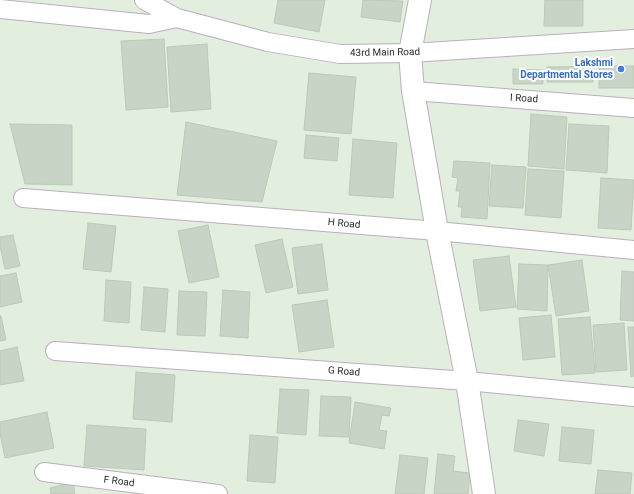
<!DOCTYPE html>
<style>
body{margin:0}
canvas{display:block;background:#e2efde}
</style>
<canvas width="634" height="494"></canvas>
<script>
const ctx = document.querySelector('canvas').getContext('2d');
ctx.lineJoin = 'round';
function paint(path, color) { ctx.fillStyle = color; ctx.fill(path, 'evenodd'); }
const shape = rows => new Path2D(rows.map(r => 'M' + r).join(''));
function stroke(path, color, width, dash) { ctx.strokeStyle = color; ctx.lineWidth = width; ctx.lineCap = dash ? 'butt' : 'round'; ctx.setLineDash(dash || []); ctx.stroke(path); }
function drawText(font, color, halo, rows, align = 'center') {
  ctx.font = font + ' Roboto,sans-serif'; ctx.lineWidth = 4; ctx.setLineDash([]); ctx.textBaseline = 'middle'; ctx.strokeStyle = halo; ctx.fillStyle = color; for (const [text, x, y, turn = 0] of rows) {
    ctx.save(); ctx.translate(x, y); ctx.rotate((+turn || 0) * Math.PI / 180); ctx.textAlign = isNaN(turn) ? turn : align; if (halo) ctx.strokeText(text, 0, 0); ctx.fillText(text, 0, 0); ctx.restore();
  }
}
const building = shape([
 [278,0,325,0,319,32,274,23,278,0],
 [363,0,403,1,400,22,361,17,363,0],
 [545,0,583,0,583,26,544,26,545,0],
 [164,39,168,107,126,110,121,41,164,39],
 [207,44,211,109,171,112,167,47,207,44],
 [593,66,593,82,547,82,547,67,593,66],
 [599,66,634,66,634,88,599,88,599,66],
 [513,69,543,70,543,84,513,84,513,69],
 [309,73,356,77,351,134,304,130,309,73],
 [531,114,567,117,564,169,528,166,531,114],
 [186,122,277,141,262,202,177,195,186,122],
 [10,124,72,125,72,185,25,184,10,124],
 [569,124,609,126,607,173,566,170,569,124],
 [306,135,339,138,337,161,304,158,306,135],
 [353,139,397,143,393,198,349,195,353,139],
 [454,161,490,163,487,219,461,217,462,207,458,207,460,191,456,191,458,178,452,177,454,161],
 [492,165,526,167,523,208,489,206,492,165],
 [528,169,564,171,561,218,525,215,528,169],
 [601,178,634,180,631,230,598,228,601,178],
 [88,223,116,226,111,272,83,269,88,223],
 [208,225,219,277,189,283,178,231,208,225],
 [13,235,20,266,5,269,0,246,0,237,13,235],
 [282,239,293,287,266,293,255,245,282,239],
 [322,244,328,290,298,294,292,248,322,244],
 [509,256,516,307,480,311,473,260,509,256],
 [582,260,589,311,556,316,548,265,582,260],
 [519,264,548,265,547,311,517,309,519,264],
 [622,271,634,272,634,321,620,320,622,271],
 [16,273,22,302,0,307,0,276,16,273],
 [106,280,131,282,129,323,104,321,106,280],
 [144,287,168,289,165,332,141,330,144,287],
 [223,290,250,292,248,338,220,336,223,290],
 [179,291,207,292,205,336,177,335,179,291],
 [327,300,334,347,299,352,292,305,327,300],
 [551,315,555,357,523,360,519,318,551,315],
 [0,316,1,316,6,340,0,341,0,316],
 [590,317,595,373,562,375,558,319,590,317],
 [624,323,627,370,596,372,593,325,624,323],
 [628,327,634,327,634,376,631,377,628,327],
 [17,347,24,381,0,385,0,351,17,347],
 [136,372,175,375,172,422,133,419,136,372],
 [280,389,309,390,306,435,277,433,280,389],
 [321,396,351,397,349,437,319,436,321,396],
 [355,402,391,408,389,416,382,415,379,430,387,431,384,449,349,443,355,402],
 [47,412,54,448,5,458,0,433,0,422,47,412],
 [518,420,549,424,544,456,514,451,518,420],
 [87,425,146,429,144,470,84,466,87,425],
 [562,427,594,430,591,464,559,461,562,427],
 [250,435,278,437,275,483,247,481,250,435],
 [438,454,455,456,453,471,470,473,468,494,434,494,438,454],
 [400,455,428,458,424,494,395,494,400,455],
 [598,470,632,473,630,494,595,494,598,470],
 [73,482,75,494,51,494,50,488,73,482]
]);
paint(building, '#c8d4c6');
stroke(building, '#bacbb7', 1);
const street = shape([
 [144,0,177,18,268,42,340,54,410,53,634,39],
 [0,9,149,24,177,18],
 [413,91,634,108],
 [23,198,437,231,634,250],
 [55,351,467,381,634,397],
 [44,472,218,494]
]);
const secondary = shape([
 [420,0,410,53,413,91,437,231,467,381,484,494]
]);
stroke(street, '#bdaebc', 20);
stroke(secondary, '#bdaebc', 24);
stroke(street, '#fff', 18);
stroke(secondary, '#fff', 22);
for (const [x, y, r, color] of [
 [621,69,4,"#3f7fe0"]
]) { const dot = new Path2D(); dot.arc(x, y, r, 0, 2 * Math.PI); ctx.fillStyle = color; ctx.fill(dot); stroke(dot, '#fff', 1.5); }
drawText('10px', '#2c2c2c', '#fff', [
 ["43rd Main Road",385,53,-1],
 ["I Road",524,99,4],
 ["H Road",344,224,5],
 ["G Road",344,372,4],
 ["F Road",119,482,7]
]);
drawText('bold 10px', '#366cbe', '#fff', [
 ["Lakshmi",613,63],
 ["Departmental Stores",613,75]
], 'right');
</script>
